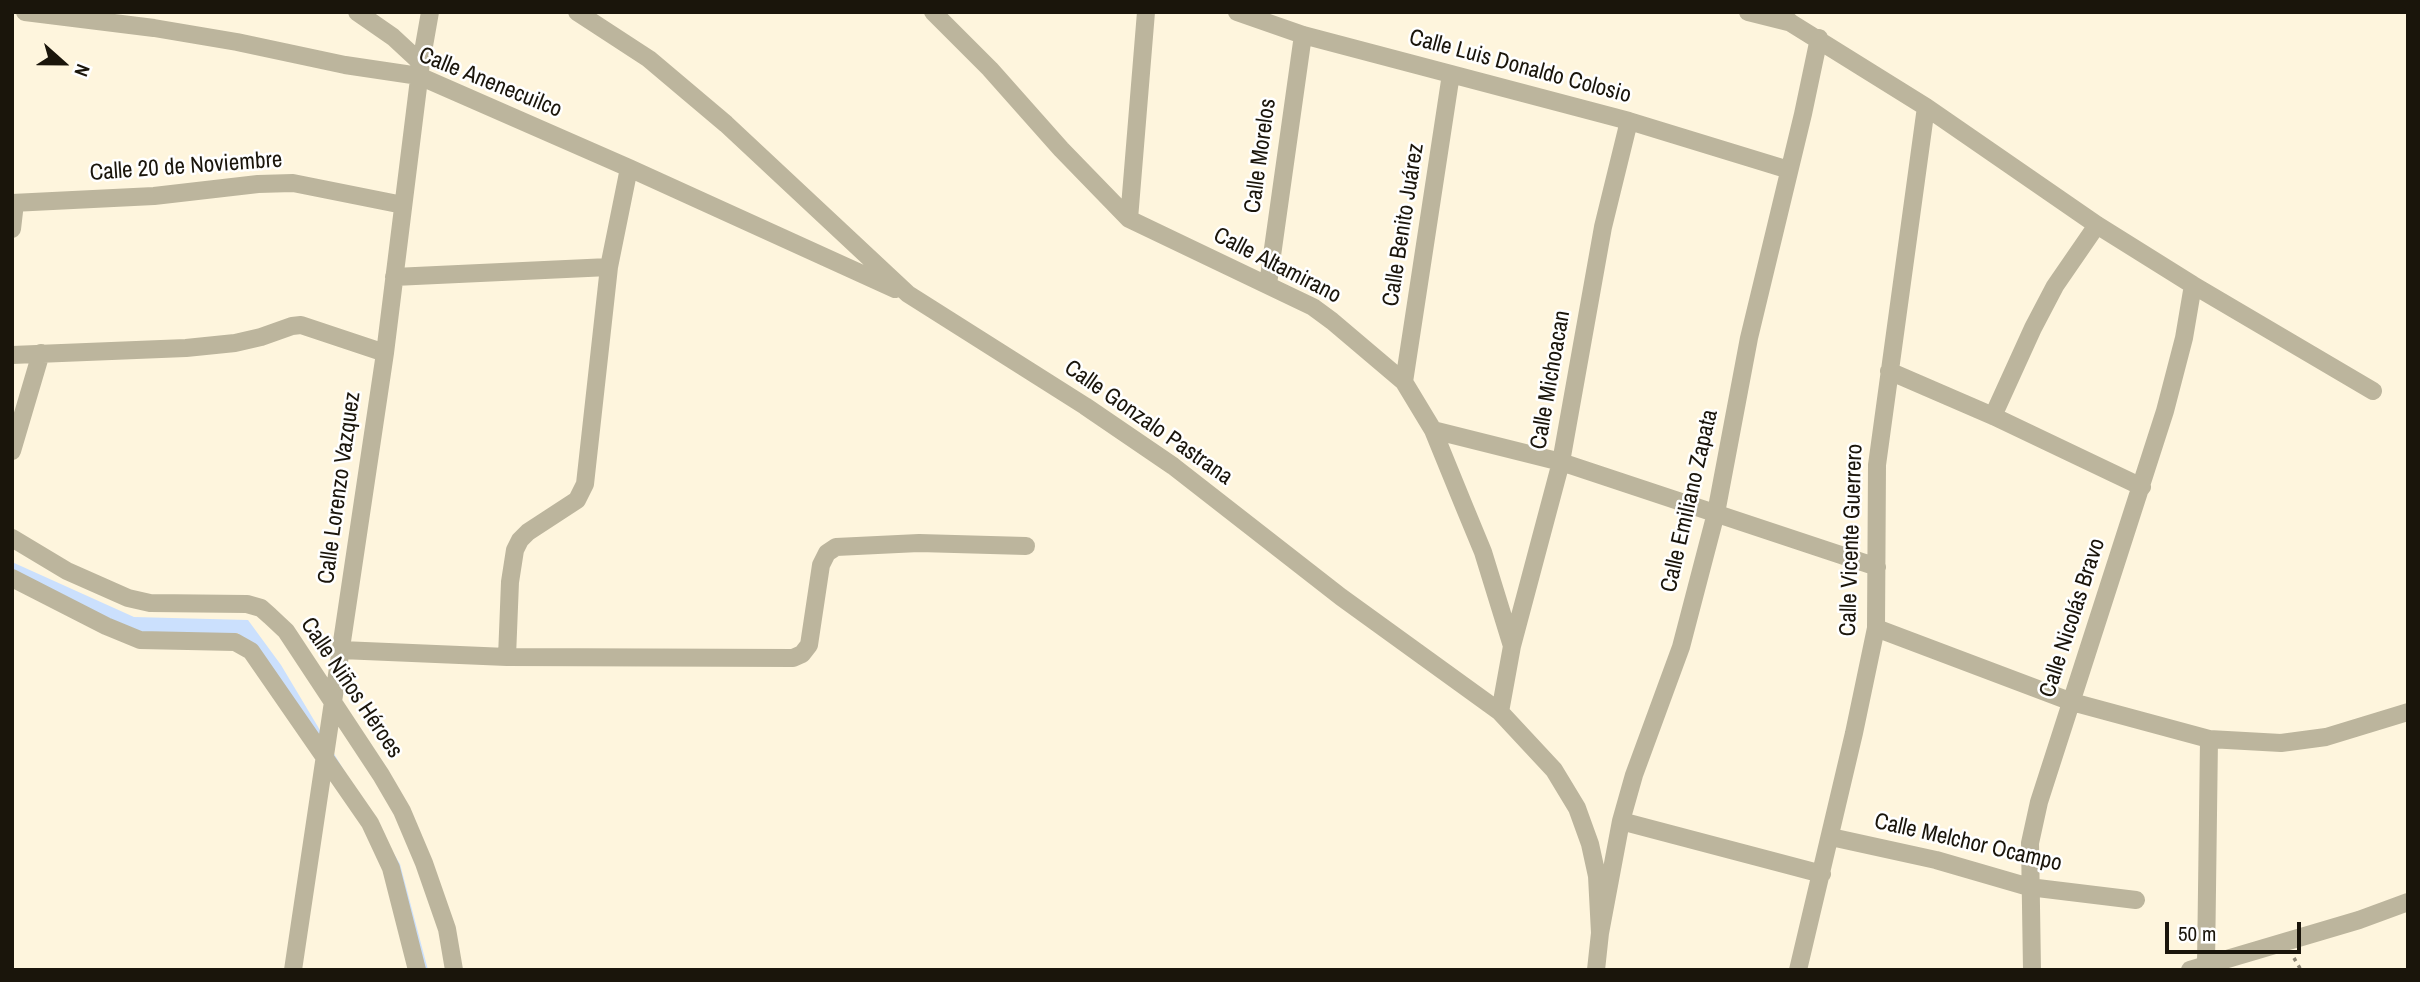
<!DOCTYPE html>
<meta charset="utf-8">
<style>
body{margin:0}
#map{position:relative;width:2420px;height:982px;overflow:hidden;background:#fef5dd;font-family:"Archivo Narrow",sans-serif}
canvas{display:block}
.frame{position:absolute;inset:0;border:14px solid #1a150b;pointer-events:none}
.north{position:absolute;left:28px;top:28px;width:70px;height:70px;-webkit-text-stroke:5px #fff;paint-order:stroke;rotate:111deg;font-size:19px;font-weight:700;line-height:28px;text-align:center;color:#1a150b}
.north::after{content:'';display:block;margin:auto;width:24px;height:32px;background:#1a150b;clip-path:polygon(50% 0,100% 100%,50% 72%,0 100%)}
.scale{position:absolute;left:2165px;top:922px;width:136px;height:32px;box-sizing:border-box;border:4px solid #1a150b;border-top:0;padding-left:9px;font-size:21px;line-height:24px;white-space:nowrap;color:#1a150b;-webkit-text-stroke:5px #fff;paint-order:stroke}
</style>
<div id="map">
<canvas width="2420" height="982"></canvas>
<div class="frame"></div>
<div class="north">N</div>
<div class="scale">50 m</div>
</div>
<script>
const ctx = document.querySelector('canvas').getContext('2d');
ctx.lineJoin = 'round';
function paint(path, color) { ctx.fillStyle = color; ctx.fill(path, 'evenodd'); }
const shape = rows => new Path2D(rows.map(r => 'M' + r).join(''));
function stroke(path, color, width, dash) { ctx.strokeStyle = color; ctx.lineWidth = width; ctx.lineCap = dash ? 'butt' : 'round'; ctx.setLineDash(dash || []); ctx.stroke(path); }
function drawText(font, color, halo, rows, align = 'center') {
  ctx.font = font + ' "Archivo Narrow",sans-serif'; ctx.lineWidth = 5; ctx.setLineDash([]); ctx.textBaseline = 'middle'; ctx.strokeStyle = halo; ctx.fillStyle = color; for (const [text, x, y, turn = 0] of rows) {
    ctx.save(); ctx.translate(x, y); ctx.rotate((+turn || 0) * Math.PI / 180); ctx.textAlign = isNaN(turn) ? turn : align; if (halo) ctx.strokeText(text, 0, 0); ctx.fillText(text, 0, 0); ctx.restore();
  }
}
paint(shape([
 [12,562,134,617,248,620,281,665,400,864,428,970,413,970,399,904,360,806,238,633,140,633,12,572]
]), '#cbe0fd');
stroke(shape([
 [2294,958,2301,970]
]), '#8d8675', 3.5, [3.5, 5]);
stroke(shape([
 [25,12,154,28,237,42,345,65,419,76,629,168,895,289],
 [357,12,393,37,421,63],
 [577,12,649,59,726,124,908,294,1085,406,1173,466,1341,597,1500,712,1554,770,1577,808,1590,844,1597,876,1600,933],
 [933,12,990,69,1061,149,1129,219,1313,307,1332,321,1404,382,1433,430,1464,506,1483,552,1512,646,1500,712],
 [1237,12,1303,35,1629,121,1789,170],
 [1748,12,1788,22],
 [1779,12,1791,23,1926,107,2097,225,2193,285,2373,391],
 [12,203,154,196,258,184,293,183,403,205],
 [1129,219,1146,12],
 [12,229,15,203],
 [394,277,609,267],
 [1268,284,1303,35],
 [12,355,186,348,235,343,261,337,292,326,301,325,385,353],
 [1889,371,1993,416,2142,487],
 [1404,382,1451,74],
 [1993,416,2033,328,2055,286,2097,225],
 [1433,430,1561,462,1877,567],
 [12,451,41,353],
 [12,538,67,571,128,598,150,603,247,604,261,608,270,616,286,631,381,775,402,811,424,863,447,929,454,970],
 [12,578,106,626,140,640,235,642,251,651,370,823,391,868,417,970],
 [1876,628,2072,702,2209,739,2281,743,2326,737,2408,712],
 [1512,646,1561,462,1603,227,1629,121],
 [341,650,507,657,793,658,802,654,809,645,821,565,827,553,836,547,919,543,1026,546],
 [507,657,510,582,515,550,520,540,528,532,577,500,585,484,609,267,629,168],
 [1621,821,1822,874],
 [1831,837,1936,860,2029,887,2136,900],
 [2206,965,2209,739],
 [293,970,385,353,421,63,430,12],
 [1596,970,1600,933,1621,821,1634,775,1681,647,1716,513,1749,338,1803,114,1819,38],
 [1798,970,1854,733,1876,628,1877,465,1926,107],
 [2032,970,2030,843,2039,802,2165,411,2184,338,2193,285],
 [2190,970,2359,920,2408,902]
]), '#bcb59d', 18);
drawText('23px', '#1a150b', '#fff', [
 ["Calle Luis Donaldo Colosio",1520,67,15],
 ["Calle Anenecuilco",490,83,22],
 ["Calle Morelos",1261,156,-82],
 ["Calle 20 de Noviembre",186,167,-4],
 ["Calle Benito Juárez",1404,225,-81],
 ["Calle Altamirano",1277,266,27],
 ["Calle Michoacan",1551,380,-80],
 ["Calle Gonzalo Pastrana",1148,423,35],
 ["Calle Lorenzo Vazquez",340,488,-82],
 ["Calle Emiliano Zapata",1690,501,-77],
 ["Calle Vicente Guerrero",1852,540,-88],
 ["Calle Nicolás Bravo",2073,618,-72],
 ["Calle Niños Héroes",351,688,56],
 ["Calle Melchor Ocampo",1968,843,13]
]);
</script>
